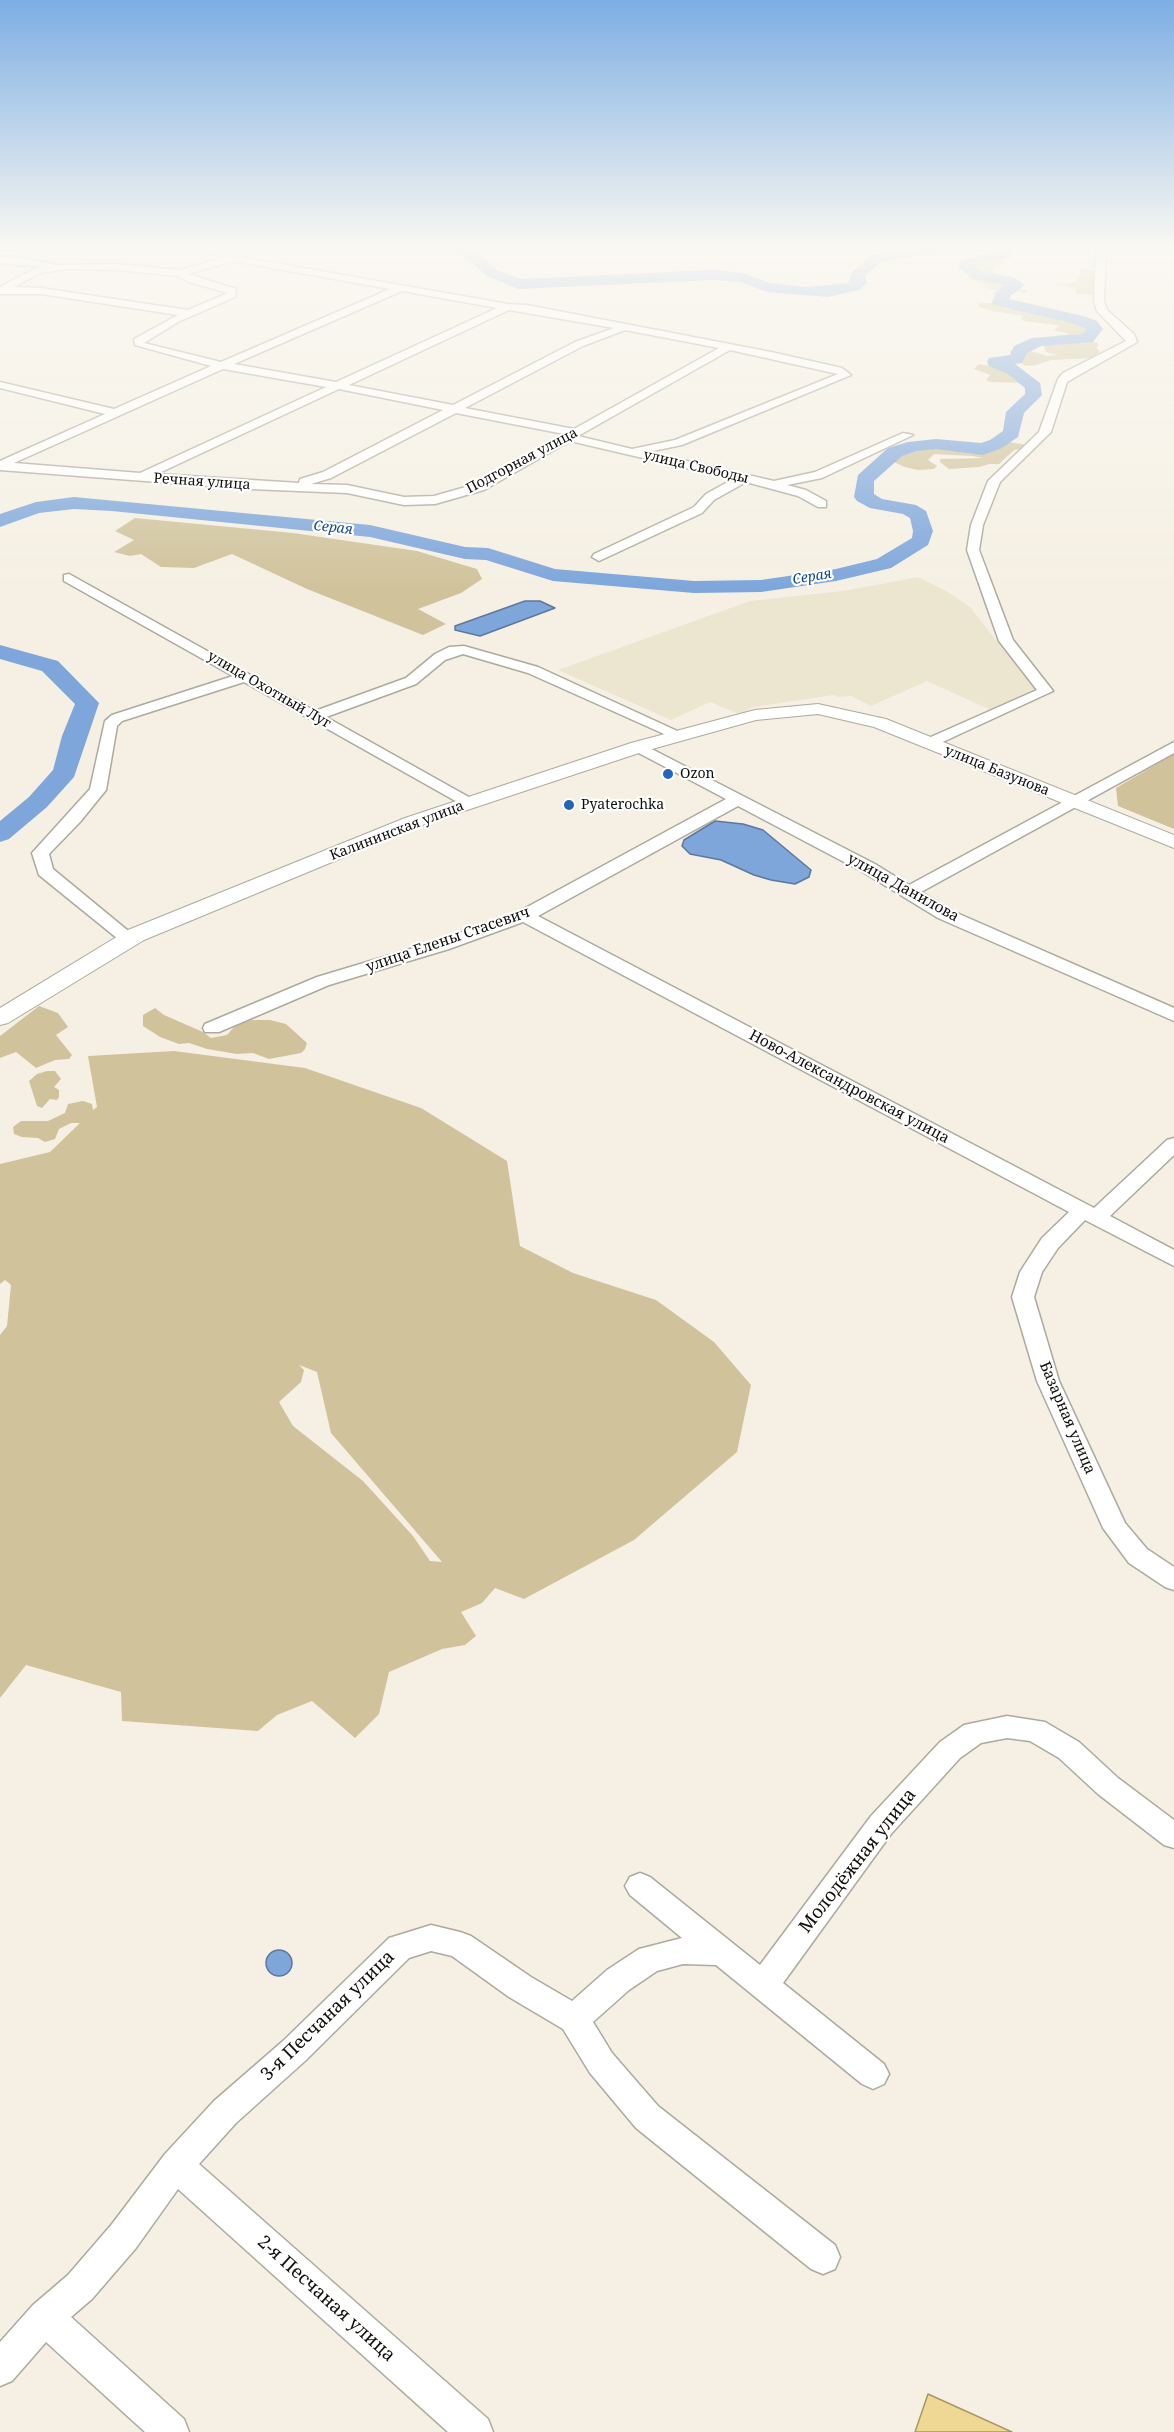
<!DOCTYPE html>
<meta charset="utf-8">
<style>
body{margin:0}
canvas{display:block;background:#f5f0e3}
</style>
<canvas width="1174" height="2432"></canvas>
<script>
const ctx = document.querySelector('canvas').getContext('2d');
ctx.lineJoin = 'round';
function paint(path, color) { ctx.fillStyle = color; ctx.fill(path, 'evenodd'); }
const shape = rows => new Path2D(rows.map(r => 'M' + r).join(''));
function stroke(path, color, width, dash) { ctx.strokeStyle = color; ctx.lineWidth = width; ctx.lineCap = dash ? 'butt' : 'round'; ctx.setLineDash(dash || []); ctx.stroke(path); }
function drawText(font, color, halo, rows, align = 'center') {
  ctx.font = font + ' "Noto Serif",serif'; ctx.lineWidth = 4.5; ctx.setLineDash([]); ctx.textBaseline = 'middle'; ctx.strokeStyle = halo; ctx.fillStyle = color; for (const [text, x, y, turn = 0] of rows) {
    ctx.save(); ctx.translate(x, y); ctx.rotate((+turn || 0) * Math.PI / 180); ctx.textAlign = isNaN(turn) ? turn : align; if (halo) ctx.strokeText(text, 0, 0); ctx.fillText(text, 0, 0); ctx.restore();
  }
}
paint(shape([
 [918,577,948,592,970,607,1036,691,991,710,927,681,871,706,851,696,838,697,834,695,754,707,739,714,710,702,671,720,558,670,750,601,843,591]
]), '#ece6d1');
paint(shape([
 [986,258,1001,259,1004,264,995,266,992,275,984,276,968,269,966,265],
 [1080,269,1096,271,1096,282,1091,295,1078,294,1075,292,1076,288,1058,285,1077,282],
 [975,276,1009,280,1012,282,1009,284,1012,287,1010,289,1029,290,1024,293,1019,291,1007,297,997,296,993,294,997,291,979,286,991,286,966,278],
 [978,303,993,303,1008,309,1026,307,1048,311,1091,327,1082,339,1060,340,1054,336,1069,334,1053,330,1059,327,1057,325,1024,321,1021,319,1023,316,992,311,979,307],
 [1093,342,1098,343,1097,349,1100,351,1092,358,1051,360,1036,365,1025,366,1010,352,1013,349,1024,349,1047,356,1057,355,1046,352,1043,344,1046,343],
 [979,364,1012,370,1025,383,990,382,986,380,990,375,974,369],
 [1002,441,1028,445,1022,449,1014,450,999,464,989,464,979,467,949,469,940,462,940,459,983,458,972,456,934,454,928,460,937,466,934,469,918,470,905,467,887,459,888,455,899,450,915,451,908,449,907,446,911,445,942,446,964,443,988,445,1002,444],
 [135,518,293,533,417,551,477,569,482,579,461,593,418,609,446,624,423,635,307,589,232,554,194,568,161,567,141,554,130,556,114,552,134,540,115,531],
 [1174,754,1174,829,1118,806,1116,788],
 [39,1006,58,1013,68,1027,56,1035,72,1055,69,1059,55,1060,36,1068,16,1052,0,1058,0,1036],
 [155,1008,164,1015,203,1032,211,1038,227,1035,235,1026,251,1020,270,1020,286,1024,307,1043,305,1049,301,1053,269,1059,253,1053,237,1054,207,1049,189,1043,179,1044,160,1037,143,1026,143,1015],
 [174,1051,305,1068,421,1108,507,1161,520,1246,573,1273,656,1300,714,1342,751,1385,737,1452,634,1540,524,1599,495,1588,482,1603,461,1612,476,1636,465,1645,442,1649,389,1672,379,1714,355,1738,312,1701,277,1715,258,1731,122,1721,121,1692,26,1665,0,1698,0,1335,7,1326,11,1285,5,1280,0,1284,0,1164,50,1152,80,1123,71,1123,59,1129,55,1139,45,1142,38,1138,22,1137,14,1134,13,1127,21,1121,48,1121,65,1113,68,1104,83,1101,92,1104,93,1110,97,1107,88,1056],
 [299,1365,317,1372,331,1433,442,1562,430,1561,413,1536,363,1481,293,1426,279,1402,301,1382,304,1370],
 [47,1071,55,1071,61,1079,54,1087,59,1090,59,1097,57,1100,50,1099,42,1108,37,1106,29,1081,37,1074]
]), '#d0c39c');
const water = shape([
 [525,601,540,601,555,608,480,636,455,630,455,626,525,601],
 [715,821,743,824,763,830,811,870,809,877,795,884,771,880,754,875,721,860,690,854,682,846,684,840,715,821],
 '266 1963a13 13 0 1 1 26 0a13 13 0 1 1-26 0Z'
]);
paint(water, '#7ea6db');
stroke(water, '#5d789c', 1.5);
paint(shape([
 [446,248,466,248,480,254,497,270,520,279,713,270,743,273,770,283,806,287,849,283,852,272,871,255,912,248,948,248,941,252,881,262,865,276,867,283,859,290,828,297,767,292,741,282,713,280,518,289,487,276,468,259,446,248],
 [993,248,1007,248,1011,255,1009,258,974,266,981,271,1012,277,1021,282,1024,285,1021,288,1011,295,1009,299,1083,316,1097,321,1103,329,1093,342,1041,346,1027,353,1022,363,1015,364,1040,383,1042,395,1024,413,1018,437,1002,448,983,455,936,449,916,451,902,456,874,481,874,494,882,499,916,505,926,511,933,531,928,545,891,568,836,581,761,592,694,593,553,581,486,560,465,559,370,537,112,511,74,509,39,513,0,527,0,514,36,502,74,497,370,525,465,547,488,548,555,569,694,581,761,580,836,569,877,559,912,538,913,531,910,518,903,514,870,508,857,501,854,497,858,475,888,448,908,442,936,439,981,443,990,440,1003,431,1006,412,1025,394,1025,388,1008,374,989,366,987,362,989,358,1010,355,1014,346,1032,338,1082,334,1087,329,1072,323,994,305,992,302,996,292,1005,285,972,278,958,267,963,260,995,252,993,248],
 [0,645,58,661,99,703,74,777,47,807,9,839,0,842,0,821,29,797,53,770,62,736,75,704,42,671,0,659,0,645]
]), '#7ea6db');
const building = shape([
 [928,2394,1012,2432,915,2432,928,2394]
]);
paint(building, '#efd894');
stroke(building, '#a79768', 1.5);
const minor = shape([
 [174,248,239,248,233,253,235,256,508,304,527,305,771,352,842,368,851,375,682,445,648,452,774,481,815,472,903,433,913,435,822,478,787,485,806,490,826,501,826,507,818,507,798,496,746,482,714,500,702,513,599,561,592,557,594,554,694,507,706,494,733,479,570,441,484,490,435,504,404,505,347,493,250,489,0,470,0,461,105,414,0,388,0,382,114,409,211,366,135,345,134,339,178,315,41,294,0,294,0,287,34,269,43,267,0,263,0,257,19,257,56,265,118,264,180,270,226,257,174,248],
 [233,261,390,289,221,362,144,343,178,322,235,297,236,289,188,274,233,261],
 [66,269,118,270,177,276,189,282,228,293,188,310,41,288,14,287,40,273,66,269],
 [402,291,497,308,336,382,234,364,402,291],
 [509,310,614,328,575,342,453,405,349,385,509,310],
 [625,330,719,348,574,429,465,408,583,346,625,330],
 [730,350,838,374,675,440,632,449,578,436,730,350],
 [223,369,326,387,140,473,14,463,223,369],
 [339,389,443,410,323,472,300,479,299,483,157,474,339,389],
 [456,413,564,434,476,484,434,496,404,497,347,485,311,484,331,478,456,413],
 [1096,248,1106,248,1104,301,1107,310,1134,334,1137,342,1067,382,1051,432,1000,482,983,525,979,550,1013,640,1053,691,934,746,924,746,921,743,924,740,1037,690,999,641,967,550,971,525,988,481,1039,432,1058,379,1063,373,1126,341,1097,311,1094,301,1096,248],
 [69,574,315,711,406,678,435,654,449,647,464,646,538,667,686,735,683,738,673,738,528,673,463,654,445,660,416,684,326,717,474,800,476,803,468,808,244,682,122,721,117,726,106,790,80,822,49,854,53,869,138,939,129,944,123,943,39,875,32,853,90,789,105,721,112,715,233,676,64,581,64,575,69,574],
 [638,742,875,864,909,885,1174,742,1174,753,921,892,950,910,1174,1008,1174,1021,938,918,863,872,738,806,538,916,1094,1208,1167,1140,1174,1138,1174,1155,1110,1216,1174,1250,1174,1266,1085,1220,1058,1248,1042,1272,1034,1297,1059,1381,1125,1523,1147,1549,1174,1567,1174,1590,1165,1587,1129,1563,1103,1528,1037,1381,1012,1297,1020,1272,1042,1238,1069,1212,523,922,449,949,329,985,219,1032,205,1032,203,1028,205,1024,317,977,437,941,518,912,726,799,633,750,630,747,633,744,638,742],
 [1007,1716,1045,1722,1079,1742,1118,1778,1174,1820,1174,1848,1164,1845,1098,1794,1059,1758,1030,1741,1007,1738,981,1743,960,1758,891,1834,783,1983,884,2064,889,2074,884,2084,873,2089,862,2084,716,1965,683,1964,657,1971,629,1990,593,2022,612,2053,658,2106,835,2245,840,2257,835,2269,823,2274,811,2269,636,2128,590,2073,563,2029,509,1997,452,1956,431,1951,409,1958,305,2061,236,2123,199,2164,488,2419,493,2432,448,2432,178,2189,136,2248,92,2299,71,2317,184,2419,189,2432,145,2432,46,2342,12,2381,0,2386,0,2342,33,2305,68,2275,112,2224,165,2154,214,2101,283,2041,389,1938,431,1925,460,1932,471,1936,531,1977,572,2001,607,1970,639,1949,682,1938,630,1895,625,1886,630,1877,640,1873,650,1877,760,1965,871,1816,940,1742,964,1725,1007,1716]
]);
const tertiary = shape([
 [818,704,886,719,1174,835,1174,848,874,727,818,714,756,720,645,751,419,826,144,940,8,1023,0,1025,0,1008,128,930,405,818,631,743,755,710,818,704]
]);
stroke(minor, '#ada99d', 3);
stroke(tertiary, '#ada99d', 2);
paint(minor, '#fff');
paint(tertiary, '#fff');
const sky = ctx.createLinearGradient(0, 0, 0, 589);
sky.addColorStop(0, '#7daee3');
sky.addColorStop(0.42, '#faf8f2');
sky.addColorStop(1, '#faf8f200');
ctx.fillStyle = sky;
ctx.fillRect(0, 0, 1174, 589);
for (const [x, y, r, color] of [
 [668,774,6,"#2365b6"],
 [569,805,6,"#2365b6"]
]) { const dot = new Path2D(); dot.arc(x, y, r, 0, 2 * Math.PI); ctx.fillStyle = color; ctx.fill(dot); stroke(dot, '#fff', 2); }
drawText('14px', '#100e0a', '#fff', [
 ["Подгорная улица",522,461,-28],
 ["улица Свободы",696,467,13],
 ["Речная улица",202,482,4],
 ["улица Охотный Луг",269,690,30],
 ["улица Базунова",997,771,22],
 ["Калининская улица",397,831,-21]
]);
drawText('italic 14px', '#134888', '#fff', [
 ["Серая",333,528,6],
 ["Серая",812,577,-10]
]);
drawText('14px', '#100e0a', '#fff', [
 ["Ozon",680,774],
 ["Pyaterochka",581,805]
], 'left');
drawText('15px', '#100e0a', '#fff', [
 ["улица Данилова",903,888,29],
 ["улица Елены Стасевич",448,940,-19],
 ["Ново-Александровская улица",849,1087,28],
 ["Базарная улица",1067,1418,67]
]);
drawText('18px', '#100e0a', '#fff', [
 ["Молодёжная улица",858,1861,-52],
 ["3-я Песчаная улица",328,2016,-44],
 ["2-я Песчаная улица",326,2299,42]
]);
</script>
